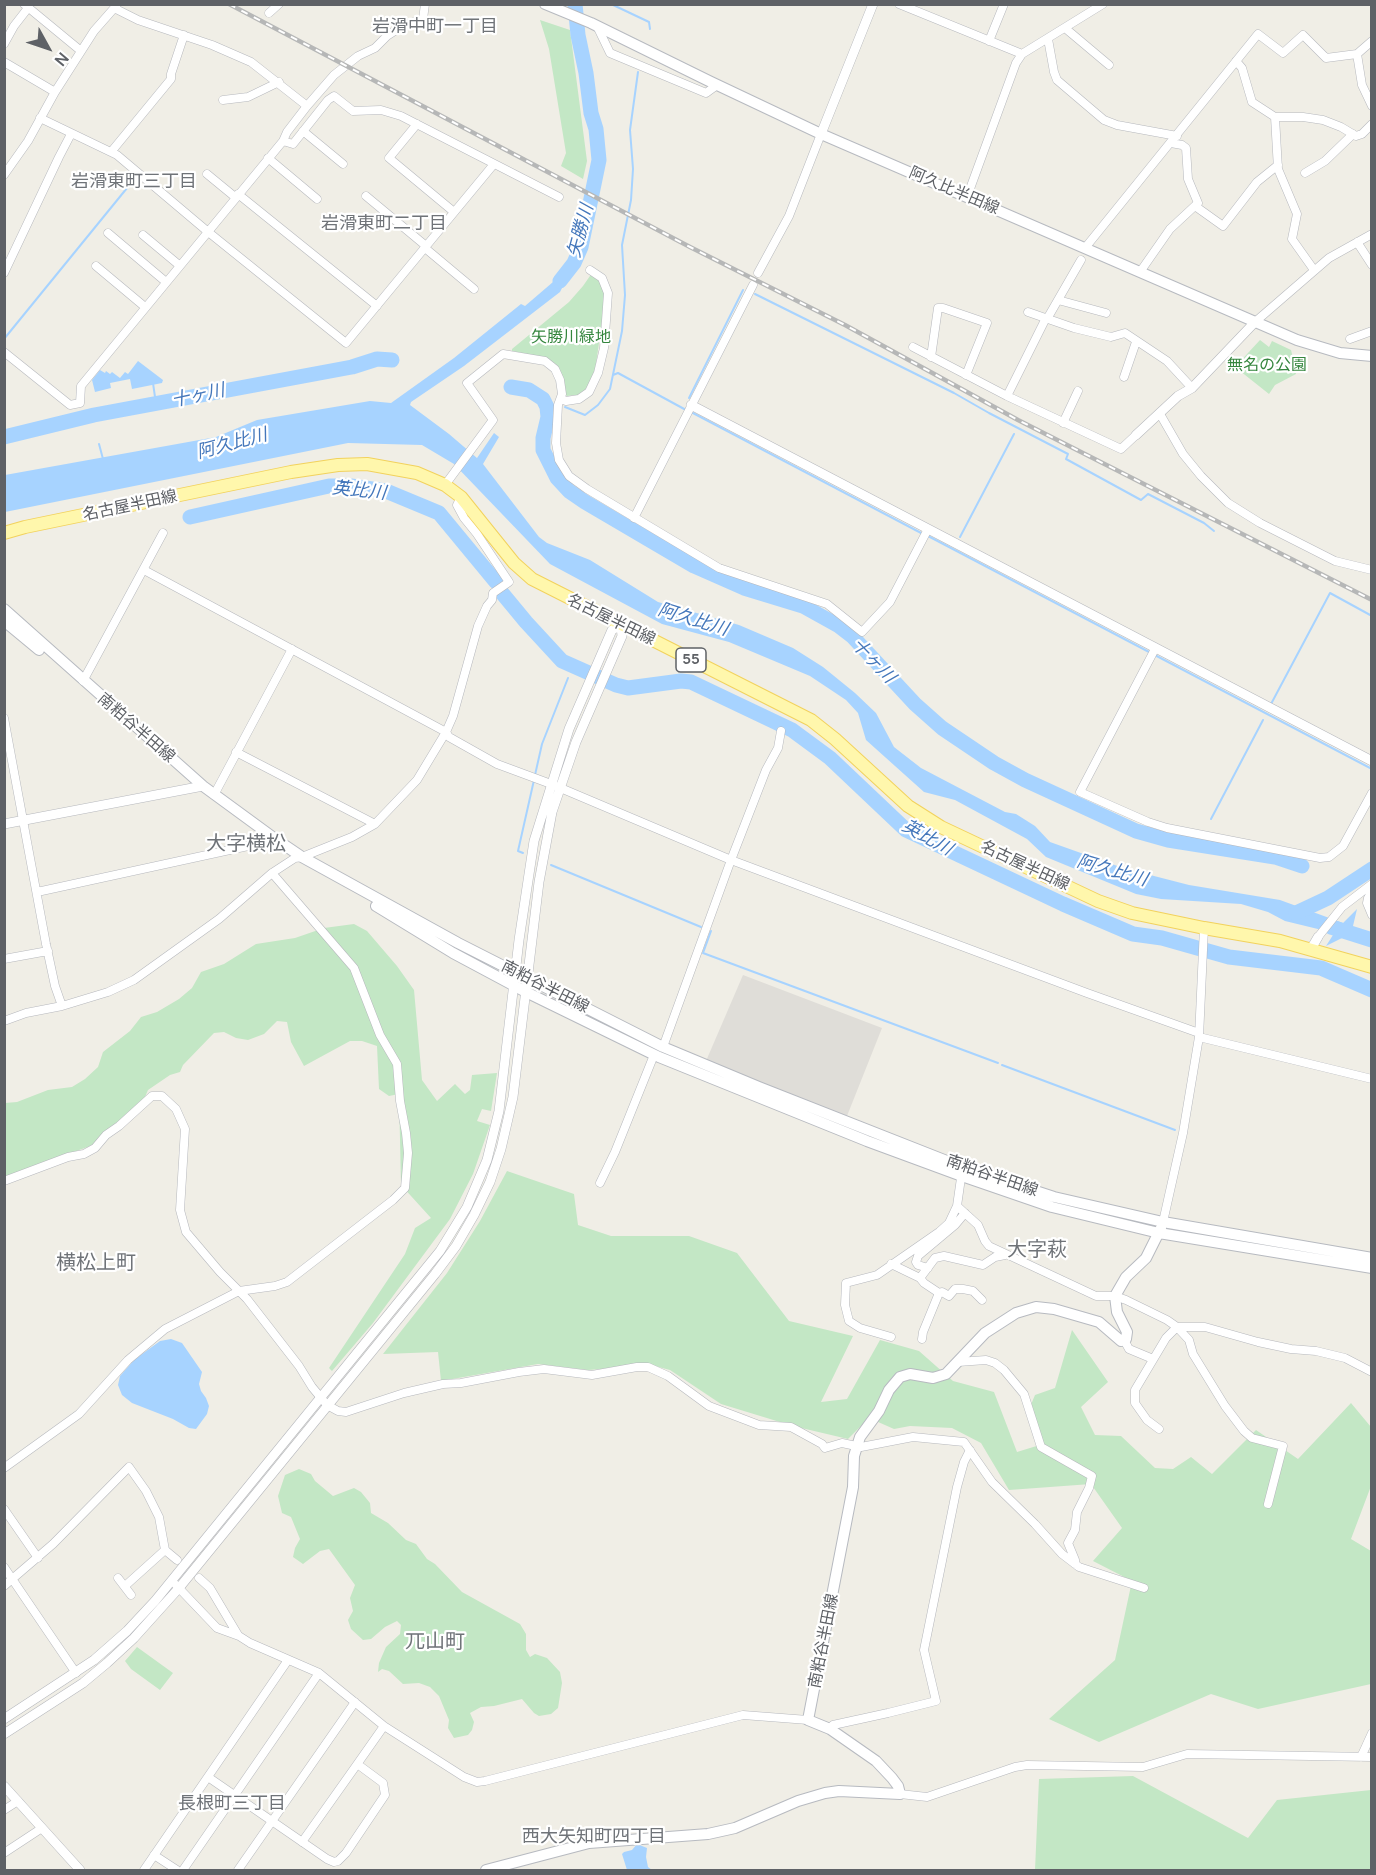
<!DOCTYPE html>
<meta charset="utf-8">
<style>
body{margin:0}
#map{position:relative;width:1376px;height:1875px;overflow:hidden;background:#f0eee6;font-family:Manrope,sans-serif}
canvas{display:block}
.frame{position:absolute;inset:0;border:6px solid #5e6166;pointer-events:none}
.north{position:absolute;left:18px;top:18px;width:60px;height:60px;-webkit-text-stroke:4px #fff;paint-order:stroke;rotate:130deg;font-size:16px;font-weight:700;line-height:24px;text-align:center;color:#5e6166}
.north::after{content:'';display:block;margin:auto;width:21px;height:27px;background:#5e6166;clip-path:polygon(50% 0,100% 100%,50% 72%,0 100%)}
</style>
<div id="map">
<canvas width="1376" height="1875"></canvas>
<div class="frame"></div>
<div class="north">N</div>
</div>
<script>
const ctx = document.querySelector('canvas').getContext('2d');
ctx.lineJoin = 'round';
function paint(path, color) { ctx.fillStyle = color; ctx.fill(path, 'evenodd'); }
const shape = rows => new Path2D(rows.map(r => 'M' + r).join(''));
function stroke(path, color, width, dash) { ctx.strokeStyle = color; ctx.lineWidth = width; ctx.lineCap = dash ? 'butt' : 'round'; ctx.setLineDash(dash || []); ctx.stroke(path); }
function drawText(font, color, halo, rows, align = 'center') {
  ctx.font = font + ' Manrope,"Noto Sans JP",sans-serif'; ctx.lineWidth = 4.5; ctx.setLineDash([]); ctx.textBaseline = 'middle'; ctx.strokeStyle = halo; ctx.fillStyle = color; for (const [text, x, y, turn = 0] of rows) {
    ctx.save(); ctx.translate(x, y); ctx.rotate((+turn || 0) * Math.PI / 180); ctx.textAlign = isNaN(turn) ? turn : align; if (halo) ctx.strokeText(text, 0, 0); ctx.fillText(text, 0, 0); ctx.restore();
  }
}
paint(shape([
 [743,975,882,1028,847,1116,706,1061]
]), '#dfddd8');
paint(shape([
 [540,20,570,30,587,161,583,179,561,166,566,153,549,49],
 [592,273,596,275,606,294,595,371,587,389,578,395,567,396,565,394,563,379,558,366,547,358,512,351,512,349,569,302,583,286],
 [1260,340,1269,347,1272,341,1291,350,1294,362,1296,374,1275,385,1269,394,1235,367],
 [354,924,367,931,397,966,414,990,422,1080,437,1101,455,1084,465,1094,470,1090,472,1075,497,1073,491,1111,482,1109,477,1121,490,1125,473,1174,450,1219,373,1323,332,1371,329,1368,405,1254,415,1228,431,1218,401,1185,399,1094,389,1096,379,1089,377,1046,362,1041,350,1041,304,1066,291,1042,287,1022,277,1021,264,1034,248,1040,236,1038,224,1032,214,1033,183,1065,180,1072,170,1075,148,1090,145,1097,93,1145,5,1177,5,1103,17,1102,48,1090,72,1087,85,1079,98,1067,103,1052,130,1031,141,1017,157,1012,179,999,192,988,201,972,224,964,256,944,295,938,324,928],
 [507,1171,574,1194,578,1225,611,1236,689,1236,737,1253,789,1321,853,1336,821,1402,847,1399,880,1340,919,1351,953,1381,994,1392,1017,1452,1043,1444,1030,1407,1035,1395,1055,1388,1072,1330,1108,1382,1081,1407,1095,1435,1121,1436,1155,1468,1173,1469,1191,1457,1212,1474,1256,1430,1298,1459,1351,1403,1371,1427,1371,1486,1351,1539,1371,1551,1371,1684,1258,1709,1211,1694,1099,1742,1049,1719,1115,1660,1132,1581,1093,1561,1122,1528,1091,1484,1009,1490,981,1443,952,1428,910,1426,894,1429,869,1418,848,1439,793,1426,721,1404,670,1370,651,1365,588,1370,538,1364,441,1381,438,1352,383,1354,447,1273,480,1221],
 [299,1469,311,1474,315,1481,333,1496,354,1488,361,1492,370,1503,371,1513,388,1523,406,1540,416,1544,427,1559,435,1564,462,1592,520,1624,526,1634,526,1650,530,1657,535,1654,547,1658,560,1672,562,1683,558,1708,551,1714,539,1716,534,1713,522,1699,494,1706,481,1707,470,1713,474,1722,472,1730,468,1735,454,1738,448,1728,449,1720,439,1696,430,1687,419,1683,403,1684,389,1671,382,1669,378,1672,379,1663,386,1647,400,1634,401,1625,397,1621,385,1627,371,1639,363,1640,351,1629,348,1620,353,1611,350,1598,355,1585,329,1549,320,1551,303,1564,293,1557,295,1548,300,1539,291,1517,282,1513,278,1496,285,1475],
 [137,1647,173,1673,160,1690,131,1669,125,1661],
 [1133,1776,1248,1838,1277,1800,1371,1790,1371,1870,1035,1870,1039,1779]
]), '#c3e7c5');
paint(shape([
 [574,264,560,292,464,366,411,402,410,405,449,434,477,458,494,433,499,437,483,464,539,537,547,543,590,560,658,602,739,625,793,648,823,667,855,693,876,713,894,747,921,768,1005,812,1016,814,1035,826,1050,842,1123,868,1189,885,1280,900,1343,923,1357,909,1353,926,1346,936,1326,946,1333,935,1322,930,1285,921,1268,912,1241,904,1161,899,1136,894,1046,857,1027,839,955,800,924,792,866,740,858,713,846,700,810,676,729,642,662,624,550,564,454,464,422,445,348,443,5,512,5,475,216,437,257,420,370,401,391,403,454,358,521,304,525,306],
 [138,361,163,380,162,383,132,389,130,379,110,383,111,388,95,392,92,380,100,370,105,373,106,371,110,374,112,372,120,378,125,372,128,374],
 [171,1339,182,1343,202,1372,199,1384,201,1391,206,1398,209,1406,207,1414,196,1429,189,1428,173,1419,132,1403,122,1395,118,1385,120,1376,134,1360,160,1341],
 [637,1844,647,1848,646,1857,648,1867,652,1870,627,1870,622,1854,624,1852,632,1850]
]), '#a7d3ff');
stroke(shape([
 [611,4,649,22,650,29],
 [755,294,954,393,989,413,1068,454,1066,459,1141,500,1148,494,1204,523,1214,531],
 [4,339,136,177],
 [613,375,618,373,686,410],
 [153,383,156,404],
 [689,398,743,290],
 [565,407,585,415,598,405,610,389,622,331,625,295,622,245,631,200,633,169,630,130,638,72],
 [691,412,923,534],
 [99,444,103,459],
 [928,536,1372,769],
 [960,537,1014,434],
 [1271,704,1330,593,1372,616],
 [535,775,542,744,568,678],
 [1211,819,1263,720],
 [523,853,518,851,534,780],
 [551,865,701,927],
 [711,931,703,953,998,1063],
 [1002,1065,1175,1130]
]), '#a7d3ff', 2);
stroke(shape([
 [560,281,574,263,581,247,599,160,596,129,591,113,586,73,578,35,575,4],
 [511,387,529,390,543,399,547,407,548,417,543,438,543,450,557,478,569,491,585,502,694,566,744,588,803,606,839,626,852,636,915,704,942,728,994,763,1025,780,1136,831,1168,840,1275,857,1302,866],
 [4,437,94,415,352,367,377,359,392,360],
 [190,517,329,486,351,486,386,491,439,513,496,582],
 [502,593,526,622,562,661,616,685,628,688,681,681,691,682,792,730,830,758,906,830,1063,904,1133,934,1162,938,1229,957,1321,968,1372,990],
 [1296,913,1328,898,1372,869],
 [1331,927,1372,940]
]), '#a7d3ff', 15);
const minor = shape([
 [24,4,81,51],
 [899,4,1022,54],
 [114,8,138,20,212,45,251,62,307,106],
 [269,13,279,4],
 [597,26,610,53,706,93,717,85],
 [1065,28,1109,65],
 [1048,39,1054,72,1057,80,1104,120,1117,125,1177,136],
 [989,41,1004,4],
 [4,44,14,26,28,8],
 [1357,54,1362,85,1372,106],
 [1236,61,1242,68,1252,102,1275,117,1303,117,1323,120,1341,127,1356,136,1362,134,1372,124],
 [4,62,55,92],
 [223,100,248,97,279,82],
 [1275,117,1278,169,1297,214,1292,239,1314,270],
 [40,118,117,155,207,231,346,343,494,164],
 [417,124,389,158,454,212],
 [303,131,343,164],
 [283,141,293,144,328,100,334,96,353,111,381,110,401,116,559,197],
 [111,152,171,79,171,74,184,35],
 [268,158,317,199],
 [1305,173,1325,161,1353,134],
 [207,174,235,197],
 [4,175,28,141,55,92,94,31,116,6],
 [238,194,377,306],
 [366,196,426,246],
 [967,197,1016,63,1022,54,1103,4],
 [1195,206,1223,226,1257,182,1278,165],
 [108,233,166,282],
 [143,235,179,265],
 [1357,242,1372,265],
 [425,248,474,289],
 [1085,248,1258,34,1283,53,1303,35,1326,58,1357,54,1372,41],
 [96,266,145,307],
 [1140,272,1170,229,1198,203,1188,179,1186,148,1182,145,1171,143],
 [4,273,59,157,71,134],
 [758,273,789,216,821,134],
 [1058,300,1106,313],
 [1028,312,1074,328,1111,337,1125,333,1167,361,1192,388],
 [1047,319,1081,260],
 [1255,322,1329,258,1372,234],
 [1350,339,1372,331],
 [913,347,1007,396,1121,449,1136,435],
 [4,352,70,405,80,403,81,386,283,141,287,132,307,106,334,75,358,56,375,48,387,36,404,25,423,19,425,4],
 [931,357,938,308,943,308,987,323,966,375],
 [1124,377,1136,342],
 [1007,396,1046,318],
 [561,399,566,401,579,399,589,392,598,373,604,348,608,293,602,278,590,270],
 [1160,414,1183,454,1201,476,1228,503,1260,523,1335,561,1372,570],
 [1063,423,1078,391],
 [445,485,493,420,467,383,503,354,545,361,555,369,560,380,562,394,558,405,556,443,559,460,569,476,587,489,719,568,827,604,862,632,890,602,928,529],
 [634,518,753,285],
 [144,570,446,732,449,737,497,764,551,784,731,860,1087,993,1199,1033],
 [1155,649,1080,792,1148,822,1167,828,1320,858,1329,857,1343,846,1372,793],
 [83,681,163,533],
 [4,718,46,944,55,986,62,1006],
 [236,752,375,824],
 [214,795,292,649],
 [37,892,271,841],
 [1372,892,1368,898,1367,903,1372,915],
 [1318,937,1342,907,1372,884],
 [4,959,48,951],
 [4,1021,26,1013,62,1006,108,992,134,980,219,919,272,873,295,858,302,857,352,837,375,824,417,780,446,732,453,716,478,626,487,606,492,600,493,593,509,582,477,534,464,518,457,505,461,497],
 [1199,1037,1372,1079],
 [663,1047,731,860,766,770,778,748,781,731],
 [962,1171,957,1206,978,1225,985,1241,989,1246,1096,1296,1115,1296,1126,1300,1167,1320,1177,1327,1189,1340,1193,1354,1225,1406,1244,1431,1252,1438,1283,1446,1268,1504],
 [4,1181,68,1157,84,1154,95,1148,106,1135,119,1126,152,1096,162,1096,176,1109,185,1129,180,1210,186,1232,220,1272,247,1299,299,1366,312,1387,327,1405,338,1411,346,1412,404,1393,443,1384,461,1383,519,1372,544,1369,592,1375,637,1367,648,1367,668,1376,709,1406,759,1425,791,1427,822,1444,825,1448,842,1443,861,1447,913,1437,964,1442,992,1482,1035,1524,1062,1554,1079,1567,1144,1588],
 [600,1183,615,1152,654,1055],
 [1163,1222,1183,1133,1199,1037,1204,928],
 [891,1264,920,1278],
 [928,1268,918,1265,916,1262,918,1256,955,1225,965,1213],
 [939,1293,924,1283,920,1278,935,1258,944,1256,983,1265,995,1257,1005,1255],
 [891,1337,860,1328,849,1321,845,1305,846,1283,877,1275,939,1232,949,1223,957,1206],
 [922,1339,923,1332,939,1293,942,1292,949,1296,955,1289,963,1289,973,1291,982,1300],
 [1124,1340,1129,1349,1153,1359],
 [958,1362,986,1360,995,1363,1004,1370,1024,1394,1041,1447,1092,1476,1089,1488,1077,1512,1075,1530,1068,1543,1075,1560,1075,1564],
 [1159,1429,1147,1420,1135,1403,1135,1390,1166,1338,1177,1327,1205,1327,1258,1342,1291,1349,1316,1351,1345,1358,1372,1372],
 [4,1468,79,1414,128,1360,165,1329,239,1291,275,1286,287,1282,393,1200,405,1188,408,1153,406,1133,400,1101,397,1064,380,1035,354,968,272,873],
 [4,1509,38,1558],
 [4,1567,76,1673],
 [118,1578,131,1595],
 [199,1578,210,1588,238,1635],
 [176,1585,217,1628,239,1636,250,1643,319,1673,384,1726,464,1777,477,1782,485,1781,743,1715,808,1720],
 [4,1586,53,1544,129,1467,146,1491,159,1517,165,1550,177,1560],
 [125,1586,165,1550],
 [830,1729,833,1725,888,1713,936,1701,924,1650,957,1487,964,1462,970,1450],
 [1361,1757,1372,1733],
 [208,1777,327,1859,334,1862,338,1861,346,1853,385,1795,383,1783,360,1766,358,1763,384,1726],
 [900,1794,927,1797,1015,1767,1027,1765,1143,1767,1187,1754,1372,1757],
 [4,1810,18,1801],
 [302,1842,358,1763],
 [4,1853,42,1828],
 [154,1855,177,1870],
 [144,1870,288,1660],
 [183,1870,319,1673],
 [238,1870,355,1702]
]);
const tertiary = shape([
 [821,134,873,4],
 [691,405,1372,761],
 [1136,435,1178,396,1192,388,1255,322],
 [4,824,203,786],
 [1311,949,1318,937],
 [4,1719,94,1660,127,1631,155,1601,440,1251,467,1207,487,1160,499,1111,519,940,534,841,569,729,612,630,621,625,622,636,576,742,552,812,539,882,513,1097,501,1149,490,1182,474,1215,456,1246,435,1274,179,1588,134,1638,107,1663,83,1683,4,1734],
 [4,1786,80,1870]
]);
const secondary = shape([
 [545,4,591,23,711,82,821,134,1297,340,1340,353,1372,356],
 [4,609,203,786,274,838,302,857,458,943,663,1047,759,1087,962,1167,1054,1197,1163,1222,1372,1258],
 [4,621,39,650],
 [376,906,453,953,526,992,659,1057,867,1141,962,1176,1052,1207,1159,1233,1372,1268],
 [486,1870,589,1843,708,1834,735,1828,798,1801,825,1793,839,1791,900,1794,898,1786,892,1778,876,1761,830,1729,808,1720,853,1487,854,1456,860,1437,879,1411,889,1390,900,1377,910,1374,933,1378,946,1374,985,1333,1016,1313,1036,1307,1054,1309,1099,1322,1121,1341,1126,1339,1127,1332,1117,1312,1115,1296,1126,1277,1146,1258,1161,1228]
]);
const primary = shape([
 [4,533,25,527,291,472,338,465,367,464,417,473,445,485,461,497,514,563,532,579,811,720,835,739,908,806,941,827,1098,901,1132,913,1204,928,1280,941,1372,967]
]);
stroke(minor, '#b6b8bd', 9);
stroke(tertiary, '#b6b8bd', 10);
stroke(secondary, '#b7bac0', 12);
stroke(primary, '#f2d25d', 14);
stroke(minor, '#fff', 8);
stroke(tertiary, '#fff', 9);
stroke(secondary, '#fff', 10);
stroke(primary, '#fff7ac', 12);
const rail = shape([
 [229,4,690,247,845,325,1018,420,1372,600]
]);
stroke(rail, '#b6b7b7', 4.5);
stroke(rail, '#fff', 2, [7]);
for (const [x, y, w] of [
 [691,660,30]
]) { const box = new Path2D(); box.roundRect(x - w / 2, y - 12, w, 24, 4.5); ctx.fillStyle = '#fff'; ctx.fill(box); stroke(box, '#5e6166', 1.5); }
drawText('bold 15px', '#5e6166', null, [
 ["55",691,660]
]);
drawText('16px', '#5e6166', '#fff', [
 ["阿久比半田線",954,191,23],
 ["名古屋半田線",130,506,-12],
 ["名古屋半田線",611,620,26],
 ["南粕谷半田線",136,728,41],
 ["名古屋半田線",1025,866,25],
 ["南粕谷半田線",545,987,27],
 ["南粕谷半田線",992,1176,19],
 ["南粕谷半田線",824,1641,-79]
]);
drawText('16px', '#35863e', '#fff', [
 ["矢勝川緑地",571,338],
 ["無名の公園",1267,366]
]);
drawText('18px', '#6f7378', '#fff', [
 ["岩滑中町一丁目",435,27],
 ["岩滑東町三丁目",134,182],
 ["岩滑東町二丁目",384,224],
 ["長根町三丁目",232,1804],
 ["西大矢知町四丁目",594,1837]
]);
drawText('italic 18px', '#47b', '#fff', [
 ["矢勝川",581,231,-75],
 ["十ヶ川",198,396,-12],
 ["阿久比川",232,444,-15],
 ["英比川",359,491,6],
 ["阿久比川",693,620,17],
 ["十ヶ川",873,661,46],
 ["英比川",927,838,29],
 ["阿久比川",1112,871,16]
]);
drawText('20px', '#6f7378', '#fff', [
 ["大字横松",246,844],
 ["大字萩",1037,1250],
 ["横松上町",96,1263],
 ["兀山町",435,1642]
]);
</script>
